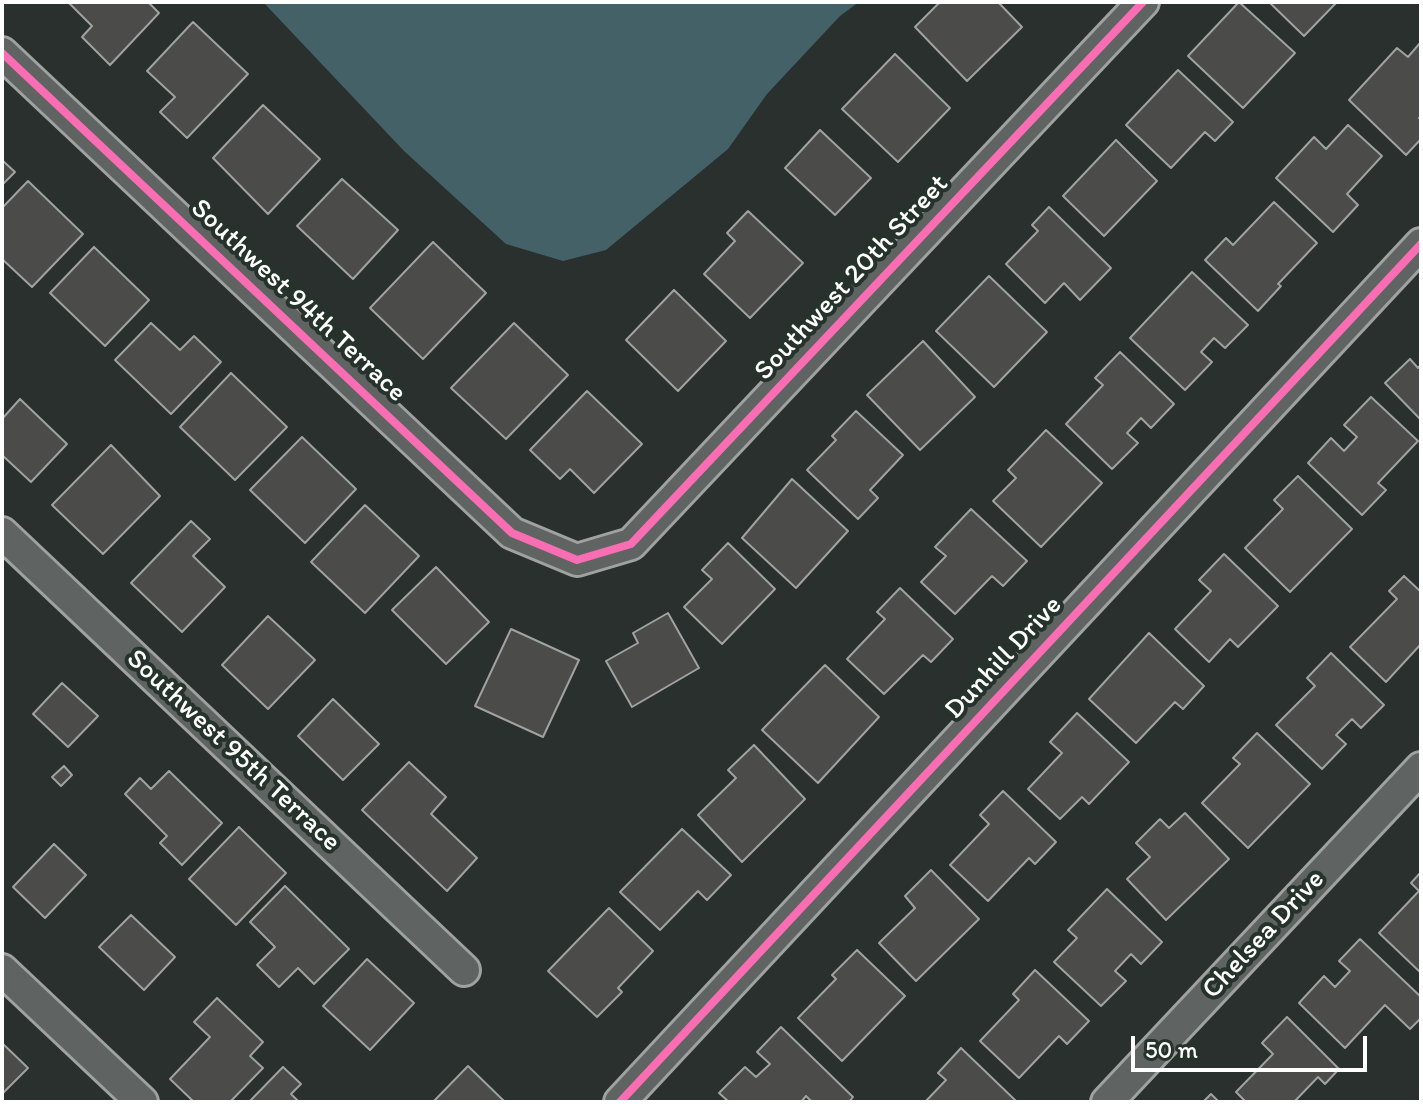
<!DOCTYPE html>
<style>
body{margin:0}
#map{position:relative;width:1423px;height:1104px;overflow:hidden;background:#29302d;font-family:Itim,sans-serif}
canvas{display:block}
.frame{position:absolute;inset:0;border:4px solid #fff;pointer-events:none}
.scale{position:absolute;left:1131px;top:1036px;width:236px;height:36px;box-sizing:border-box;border:4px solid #fff;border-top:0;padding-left:10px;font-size:24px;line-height:28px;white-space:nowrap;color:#fff;-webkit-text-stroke:6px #26332d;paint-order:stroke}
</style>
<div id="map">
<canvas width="1423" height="1104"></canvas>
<div class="frame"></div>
<div class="scale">50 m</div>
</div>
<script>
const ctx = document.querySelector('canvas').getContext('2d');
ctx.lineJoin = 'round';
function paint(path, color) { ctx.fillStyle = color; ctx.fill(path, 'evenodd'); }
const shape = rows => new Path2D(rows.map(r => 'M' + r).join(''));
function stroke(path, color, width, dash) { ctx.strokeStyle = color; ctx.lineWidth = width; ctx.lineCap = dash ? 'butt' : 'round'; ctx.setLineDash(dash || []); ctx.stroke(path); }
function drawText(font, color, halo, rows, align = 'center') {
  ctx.font = font + ' Itim,sans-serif'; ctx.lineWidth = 8; ctx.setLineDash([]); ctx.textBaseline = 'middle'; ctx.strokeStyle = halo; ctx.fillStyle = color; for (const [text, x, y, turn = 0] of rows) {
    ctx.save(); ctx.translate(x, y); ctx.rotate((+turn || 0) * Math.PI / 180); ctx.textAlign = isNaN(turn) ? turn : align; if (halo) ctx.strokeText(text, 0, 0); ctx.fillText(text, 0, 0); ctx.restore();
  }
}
paint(shape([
 [263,2,859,2,840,16,767,94,728,149,606,250,563,261,506,244,404,151]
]), '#436166');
const building = shape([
 [68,2,148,2,159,13,110,65,82,37,92,26,68,2],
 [940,2,998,2,1022,27,967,81,915,27,940,2],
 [1239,2,1295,53,1243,108,1188,56,1239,2],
 [1269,2,1337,2,1304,36,1269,2],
 [193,22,248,74,187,138,160,112,175,97,147,71,193,22],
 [1420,43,1421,115,1419,118,1421,120,1421,139,1406,155,1349,100,1397,48,1408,57,1420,43],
 [895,54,950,108,898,162,842,109,895,54],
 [1178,70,1233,122,1215,141,1205,132,1171,168,1126,125,1178,70],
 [263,105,320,159,268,214,213,158,263,105],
 [1348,125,1382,156,1347,194,1358,205,1333,232,1276,178,1314,137,1326,149,1348,125],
 [820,130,871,178,835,215,785,168,820,130],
 [1116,140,1157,181,1104,236,1063,196,1116,140],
 [2,160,15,172,2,185,2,160],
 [342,179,398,230,353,279,297,226,342,179],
 [28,181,83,234,32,287,2,259,2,208,28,181],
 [1274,202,1317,243,1278,284,1281,286,1258,311,1205,260,1226,238,1233,245,1274,202],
 [1049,207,1111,268,1080,300,1064,283,1045,303,1006,264,1038,231,1032,225,1049,207],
 [748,211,803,263,750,318,704,274,735,241,727,233,748,211],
 [433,242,486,293,423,359,370,308,433,242],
 [94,247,149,300,105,346,50,293,94,247],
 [1192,272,1248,325,1225,348,1214,338,1201,352,1212,362,1185,390,1130,338,1192,272],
 [989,276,1047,332,994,387,936,331,989,276],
 [674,290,726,341,678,391,626,340,674,290],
 [151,323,180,350,194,336,221,362,171,414,115,360,151,323],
 [514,323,568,375,506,439,451,388,514,323],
 [923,341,975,397,920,450,867,395,923,341],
 [1120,352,1174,404,1151,428,1141,418,1127,433,1138,443,1112,469,1066,424,1103,385,1095,378,1120,352],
 [1410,359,1418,368,1421,364,1421,420,1385,383,1410,359],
 [231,373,287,427,235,480,180,427,231,373],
 [587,391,642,444,594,493,570,469,560,479,530,450,587,391],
 [1371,397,1418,441,1378,483,1386,490,1362,515,1308,463,1331,438,1344,451,1357,437,1344,425,1371,397],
 [20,399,67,444,31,482,2,455,2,419,20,399],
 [856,411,903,455,870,490,878,498,858,519,807,470,836,440,832,436,856,411],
 [1046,430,1102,483,1041,547,993,501,1016,478,1008,470,1046,430],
 [302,437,356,489,305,543,250,490,302,437],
 [111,445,160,496,103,554,52,505,111,445],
 [1298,476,1352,529,1290,592,1245,548,1283,509,1274,500,1298,476],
 [792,479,848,531,796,588,742,538,792,479],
 [365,505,419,556,365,613,311,562,365,505],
 [971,509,1027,561,1003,586,992,576,955,614,921,582,946,556,935,547,971,509],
 [191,521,210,539,193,556,225,587,182,632,131,583,191,521],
 [728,543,775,589,722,644,684,607,712,579,702,570,728,543],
 [1224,554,1278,606,1238,647,1230,639,1209,662,1175,629,1211,591,1199,580,1224,554],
 [436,567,489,622,446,664,392,610,436,567],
 [1404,576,1421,592,1421,644,1386,682,1350,647,1397,599,1389,591,1404,576],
 [900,588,953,639,931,662,923,655,884,694,847,659,885,619,877,612,900,588],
 [668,613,699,668,632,707,606,661,638,643,633,633,668,613],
 [268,616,315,660,268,709,222,665,268,616],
 [511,629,579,660,543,737,475,706,511,629],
 [1149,633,1204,686,1183,709,1175,702,1136,743,1089,699,1149,633],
 [1331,653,1384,705,1361,728,1352,719,1336,735,1346,744,1322,769,1276,725,1315,686,1307,678,1331,653],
 [825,665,879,717,818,783,762,730,825,665],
 [62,683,98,716,68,747,33,714,62,683],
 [333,699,379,744,343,780,298,736,333,699],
 [1077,713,1129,762,1089,804,1082,797,1060,819,1028,789,1062,753,1050,742,1077,713],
 [1257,733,1310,784,1248,848,1202,803,1240,764,1233,758,1257,733],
 [754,745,805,799,742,862,698,815,736,778,728,770,754,745],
 [409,762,446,797,431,814,477,858,447,891,362,810,409,762],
 [64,766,72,775,61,786,52,777,64,766],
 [169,771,222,823,182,865,160,843,167,836,125,794,140,778,151,789,169,771],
 [1003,791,1056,842,1035,864,1029,858,988,901,950,865,989,824,980,815,1003,791],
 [1185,813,1229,859,1166,920,1127,879,1150,857,1136,843,1160,819,1169,828,1185,813],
 [239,827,286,873,236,925,189,879,239,827],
 [682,829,731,875,707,900,698,891,660,930,620,892,682,829],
 [54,844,86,875,45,918,13,887,54,844],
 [931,870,979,919,916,981,879,943,915,908,905,896,931,870],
 [1421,872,1421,973,1379,933,1419,891,1411,883,1421,872],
 [285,886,349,949,314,984,298,968,279,987,257,965,275,947,250,922,285,886],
 [1107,889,1162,942,1141,964,1131,954,1115,971,1126,981,1101,1006,1054,962,1077,938,1068,930,1107,889],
 [609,908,653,951,618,988,622,992,597,1017,548,971,609,908],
 [131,915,175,957,144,990,99,947,131,915],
 [1360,939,1421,997,1421,1018,1410,1029,1385,1005,1345,1048,1299,1003,1324,976,1335,987,1350,971,1339,961,1360,939],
 [857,950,905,996,842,1061,798,1018,836,979,832,975,857,950],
 [367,959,414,1003,370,1050,323,1006,367,959],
 [1035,970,1089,1021,1067,1044,1059,1036,1019,1078,980,1041,1019,1000,1013,994,1035,970],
 [217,998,263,1042,250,1056,263,1068,230,1102,194,1102,170,1079,210,1037,194,1022,217,998],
 [1287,1017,1339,1069,1325,1084,1318,1077,1294,1102,1246,1102,1236,1092,1273,1054,1262,1043,1287,1017],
 [781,1027,853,1097,849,1102,812,1102,806,1096,801,1102,729,1102,719,1093,745,1067,756,1077,770,1064,757,1052,781,1027],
 [2,1043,28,1068,2,1094,2,1043],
 [961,1048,1015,1100,1012,1102,925,1102,946,1080,938,1073,961,1048],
 [468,1066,505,1102,433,1102,468,1066],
 [283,1067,301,1084,291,1094,299,1102,249,1102,283,1067],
 [1211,1094,1219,1102,1203,1102,1211,1094]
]);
paint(building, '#4b4c49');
stroke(building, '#9fa2a0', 2);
const minor = shape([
 [2,53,512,533,577,560,631,544,1143,2],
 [2,533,464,970],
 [2,970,142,1102],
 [620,1102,1421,244],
 [1107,1102,1421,768]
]);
stroke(minor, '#9fa2a0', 36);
stroke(minor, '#5f6362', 30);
stroke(shape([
 [2,53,512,533,577,560,631,544,1143,2],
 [620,1102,1421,244]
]), '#f96db3', 8);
drawText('28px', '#fff', '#26332d', [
 ["Southwest 20th Street",852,278,-47],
 ["Southwest 94th Terrace",298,301,43],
 ["Dunhill Drive",1004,658,-47],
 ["Southwest 95th Terrace",233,751,43],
 ["Chelsea Drive",1264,935,-47]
]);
</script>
